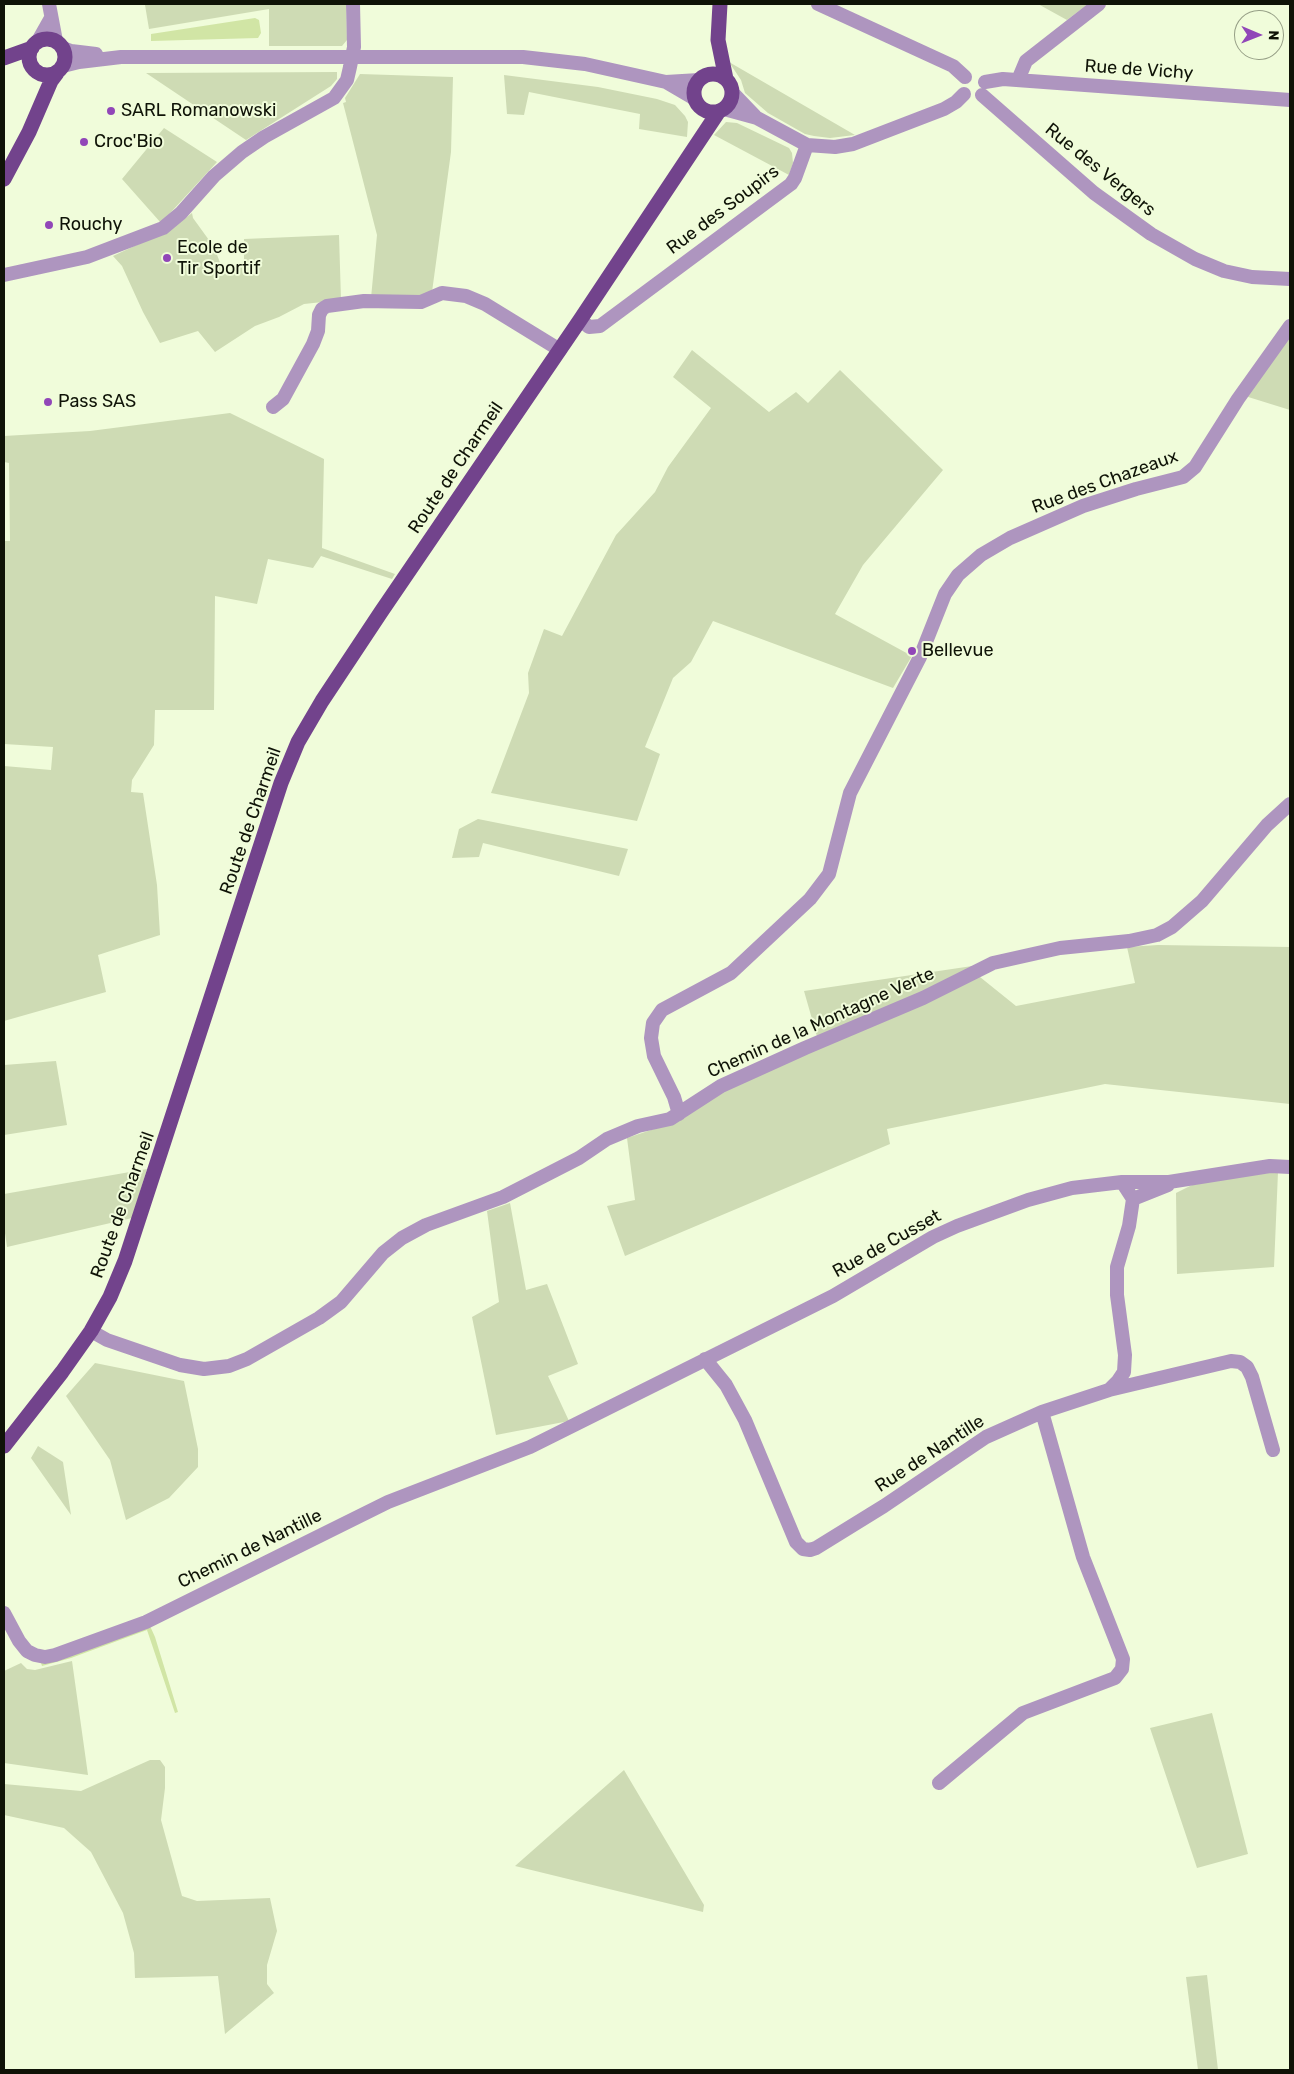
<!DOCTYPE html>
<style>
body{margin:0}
#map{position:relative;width:1294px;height:2074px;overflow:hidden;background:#f0fcda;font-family:Rubik,sans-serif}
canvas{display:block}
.frame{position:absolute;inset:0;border:5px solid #0f1307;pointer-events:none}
.north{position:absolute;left:1234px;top:10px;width:50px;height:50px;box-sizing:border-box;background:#f0fcda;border:1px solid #969f86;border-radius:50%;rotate:91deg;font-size:14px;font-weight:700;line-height:20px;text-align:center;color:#0f1307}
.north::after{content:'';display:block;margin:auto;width:18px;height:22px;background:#9146b8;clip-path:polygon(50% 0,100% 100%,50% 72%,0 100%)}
</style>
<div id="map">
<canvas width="1294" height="2074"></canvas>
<div class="frame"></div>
<div class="north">N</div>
</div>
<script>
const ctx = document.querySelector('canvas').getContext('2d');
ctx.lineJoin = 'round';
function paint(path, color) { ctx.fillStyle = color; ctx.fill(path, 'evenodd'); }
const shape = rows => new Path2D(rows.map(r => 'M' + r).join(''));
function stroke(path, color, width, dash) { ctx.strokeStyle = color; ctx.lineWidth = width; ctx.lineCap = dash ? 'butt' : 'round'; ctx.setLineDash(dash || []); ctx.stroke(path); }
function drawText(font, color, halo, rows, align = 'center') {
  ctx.font = font + ' Rubik,sans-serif'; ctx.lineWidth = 4; ctx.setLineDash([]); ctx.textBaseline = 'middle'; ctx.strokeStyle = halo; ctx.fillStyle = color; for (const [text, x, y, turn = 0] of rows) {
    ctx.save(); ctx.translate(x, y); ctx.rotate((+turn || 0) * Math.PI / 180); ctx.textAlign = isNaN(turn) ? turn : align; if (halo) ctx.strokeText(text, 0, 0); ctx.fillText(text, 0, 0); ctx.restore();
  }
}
paint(shape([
 [153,4,346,4,347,40,342,46,269,46,269,9,149,29,145,5],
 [1038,4,1088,4,1067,20],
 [729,62,855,135,830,138,814,136,805,134,768,113,745,93,741,80],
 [337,72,337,79,331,86,246,140,146,73],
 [360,74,453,77,451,152,432,292,423,299,371,298,377,235,343,103,346,102,345,98],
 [504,75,598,87,657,99,675,105,685,116,688,122,687,137,639,129,640,114,529,92,524,115,507,114],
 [726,122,737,123,789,148,792,153,793,163,789,175,714,135],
 [164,128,217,162,161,223,122,179],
 [192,213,193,218,214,247,224,273,244,266,244,239,339,235,341,300,304,304,279,317,255,326,215,352,198,331,160,343,143,312,122,266,113,256,171,229],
 [1290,334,1290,410,1245,396],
 [692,350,769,412,796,392,808,403,840,370,943,470,863,565,835,614,912,656,893,688,713,621,691,662,673,678,645,747,660,754,637,821,491,793,529,693,528,673,544,629,562,636,616,535,655,492,668,467,711,408,673,377],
 [230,413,324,459,322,548,395,574,392,579,321,556,313,568,268,559,257,604,215,596,214,710,155,710,154,745,132,780,131,792,143,793,157,885,160,935,98,955,106,992,4,1021,4,766,51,770,53,747,4,744,4,541,10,541,9,463,4,462,4,436,90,431],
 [478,819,628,849,619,876,483,843,479,857,452,858,459,829],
 [1158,945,1290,947,1290,1104,1105,1084,887,1129,890,1144,625,1256,607,1206,635,1200,627,1138,681,1120,726,1089,820,1047,804,991,979,965,980,977,1016,1006,1135,983,1127,947],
 [56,1061,67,1125,4,1135,4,1065],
 [147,1169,132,1218,7,1247,4,1226,4,1194],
 [1278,1172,1274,1267,1177,1274,1176,1193,1192,1185,1248,1175],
 [510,1203,526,1290,547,1284,578,1364,548,1376,569,1421,496,1435,472,1317,499,1302,487,1211],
 [95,1363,184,1381,198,1449,198,1467,169,1498,126,1520,110,1460,66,1396],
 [38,1446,63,1462,71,1515,31,1458],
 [72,1661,88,1775,4,1763,4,1671,21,1663,27,1669,35,1670],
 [1212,1713,1248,1854,1197,1868,1150,1728],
 [150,1760,160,1760,165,1767,165,1788,161,1820,182,1896,197,1901,270,1898,277,1931,267,1965,267,1984,274,1993,225,2034,218,1976,135,1978,134,1953,123,1913,91,1852,64,1828,4,1815,4,1784,81,1791],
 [624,1770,704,1905,703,1912,515,1866],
 [1207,1975,1218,2070,1198,2070,1186,1977]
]), '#cedbb4');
paint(shape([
 [255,18,259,20,261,33,258,38,151,41,151,34],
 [150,1626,155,1637,178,1712,175,1713,147,1630,71,1658,42,1666,41,1663]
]), '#d1e5a5');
stroke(shape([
 [49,4,56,41],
 [818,4,953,66,965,77],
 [38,41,51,18],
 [63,48,71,51,96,54],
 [63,66,79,62,121,57,523,57,585,64,666,82,699,80],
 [1018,80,1026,61,1099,4],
 [666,82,695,99],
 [985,82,1003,79,1290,100],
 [732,92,755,116],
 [982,95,1094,193,1151,234,1195,259,1224,271,1252,277,1290,279],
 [724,109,757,118,807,145,835,147,853,144,944,109,956,102,964,94],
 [4,275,87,257,163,228,181,213,214,176,242,152,264,137,334,98,347,80,350,67,354,47,353,4],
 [580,320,589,327,600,326,791,184,795,178,807,145],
 [273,407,283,399,313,344,318,331,319,315,322,309,327,306,364,301,421,302,442,293,466,296,485,304,560,350],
 [679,1114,674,1097,654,1056,651,1038,653,1023,662,1010,731,973,810,899,829,874,850,793,920,657,945,594,958,575,981,555,1010,538,1083,506,1136,489,1183,477,1195,467,1238,399,1290,326],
 [1133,1199,1168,1185],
 [91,1331,107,1340,180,1365,204,1369,229,1366,247,1359,319,1318,341,1302,383,1253,402,1238,426,1225,503,1197,579,1158,607,1139,638,1126,670,1119,721,1086,805,1048,923,998,993,963,1060,948,1129,941,1157,935,1172,927,1202,901,1267,825,1290,804],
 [705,1359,726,1385,745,1420,796,1542,803,1549,810,1550,816,1548,884,1506,986,1437,1042,1412,1109,1390,1118,1381,1124,1372,1125,1355,1117,1295,1117,1267,1129,1226,1133,1199,1122,1182],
 [1109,1390,1231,1361,1240,1362,1247,1367,1252,1377,1273,1450],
 [4,1613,19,1641,27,1651,35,1655,45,1657,55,1655,146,1622,388,1502,530,1447,833,1296,933,1237,957,1226,1028,1200,1072,1188,1122,1182,1169,1182,1270,1166,1290,1167],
 [939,1783,1023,1713,1115,1678,1122,1669,1123,1659,1083,1557,1042,1412]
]), '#ae95bf', 14);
stroke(shape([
 [720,4,718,40,726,79],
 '29 57a18 18 0 1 1 36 0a18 18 0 1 1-36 0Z',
 [4,58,32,48],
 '694 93a19 19 0 1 1 38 0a19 19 0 1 1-38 0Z',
 [4,179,29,132,51,81,57,73],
 [4,1446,62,1372,91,1331,110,1297,125,1261,281,783,298,742,322,701,381,612,580,320,719,111]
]), '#72438c', 15);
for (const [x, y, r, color] of [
 [111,111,5,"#9146b8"],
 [84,142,5,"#9146b8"],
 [49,225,5,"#9146b8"],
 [167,258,5,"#9146b8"],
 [48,402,5,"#9146b8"],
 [912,651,5,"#9146b8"]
]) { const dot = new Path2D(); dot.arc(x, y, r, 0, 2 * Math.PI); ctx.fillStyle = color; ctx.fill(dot); stroke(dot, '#f0fcda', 2); }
drawText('18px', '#0f1307', '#f0fcda', [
 ["Rue de Vichy",1139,70,4],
 ["Rue des Vergers",1100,170,39],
 ["Rue des Soupirs",723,210,-37],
 ["Route de Charmeil",456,468,-56],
 ["Rue des Chazeaux",1105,482,-20],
 ["Route de Charmeil",251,821,-71],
 ["Chemin de la Montagne Verte",821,1023,-24],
 ["Route de Charmeil",123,1205,-70],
 ["Rue de Cusset",887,1244,-29],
 ["Rue de Nantille",930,1454,-33],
 ["Chemin de Nantille",250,1549,-26]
]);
drawText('18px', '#0f1307', '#f0fcda', [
 ["SARL Romanowski",121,111],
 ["Croc'Bio",94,142],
 ["Rouchy",59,225],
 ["Ecole de",177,248],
 ["Tir Sportif",177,269],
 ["Pass SAS",58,402],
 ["Bellevue",922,651]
], 'left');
</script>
